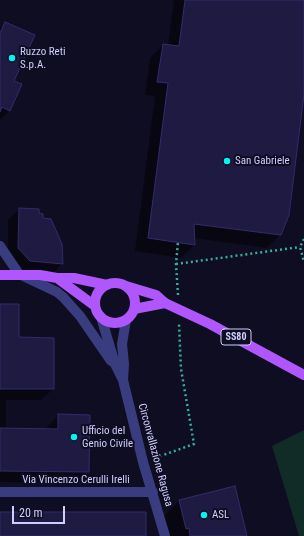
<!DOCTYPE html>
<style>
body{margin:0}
#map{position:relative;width:304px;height:536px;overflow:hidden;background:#0f0d21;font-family:"Roboto Condensed",sans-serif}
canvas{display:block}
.scale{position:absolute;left:12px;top:506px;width:53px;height:18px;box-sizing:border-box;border:2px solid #cfcefe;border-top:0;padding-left:5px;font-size:12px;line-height:14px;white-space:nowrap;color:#cfcefe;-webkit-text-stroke:3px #0f0d21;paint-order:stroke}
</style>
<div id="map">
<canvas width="304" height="536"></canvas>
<div class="scale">20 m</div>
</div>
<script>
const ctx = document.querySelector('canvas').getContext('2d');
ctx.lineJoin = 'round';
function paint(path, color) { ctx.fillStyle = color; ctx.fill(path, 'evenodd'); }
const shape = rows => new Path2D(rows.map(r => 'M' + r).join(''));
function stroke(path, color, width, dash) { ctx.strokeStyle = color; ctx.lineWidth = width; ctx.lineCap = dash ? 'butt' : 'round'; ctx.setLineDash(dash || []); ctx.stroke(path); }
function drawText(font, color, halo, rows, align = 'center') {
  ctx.font = font + ' "Roboto Condensed",sans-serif'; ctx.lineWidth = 4; ctx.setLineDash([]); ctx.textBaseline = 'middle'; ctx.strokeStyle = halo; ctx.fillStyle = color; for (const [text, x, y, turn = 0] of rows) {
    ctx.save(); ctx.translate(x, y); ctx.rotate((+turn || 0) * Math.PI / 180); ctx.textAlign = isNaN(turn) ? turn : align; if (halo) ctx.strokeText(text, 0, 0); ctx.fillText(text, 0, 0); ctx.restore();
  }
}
paint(shape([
 [304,430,304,536,299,536,272,446]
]), '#112b27');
paint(shape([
 [174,0,304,0,304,87,280,235,267,248,194,238,194,245,181,258,135,251,155,96,145,95,150,58,163,45,168,46],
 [6,23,10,110,0,120,0,28],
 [19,209,38,214,42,219,62,264,51,275,19,272,8,259,8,220],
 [0,305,18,338,53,389,41,400,6,400,6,429,47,430,47,427,59,415,88,471,76,483,0,482],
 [235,488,246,536,169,536,164,516,179,501]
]), '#0007');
const building = shape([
 [185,0,304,0,304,94,289,215,281,235,194,224,195,245,148,238,168,83,157,82,163,44,179,46,185,0],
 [5,22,35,35,14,81,22,84,10,111,2,107,0,112,0,33,5,22],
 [19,208,39,209,39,213,43,214,43,218,51,219,62,244,63,264,30,261,18,248,19,208],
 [0,304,19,304,19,337,54,338,54,389,0,389,0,304],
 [58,414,90,415,89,472,0,471,0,428,58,429,58,414],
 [235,486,247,536,190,536,189,528,186,529,179,500,235,486],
 [0,512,146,512,146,536,0,536,0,512]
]);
paint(building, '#1e1a42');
stroke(building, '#332c6d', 1);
stroke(shape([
 [304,239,300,247,304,262],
 [176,264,300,247],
 [178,295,176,264,178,242],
 [155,458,194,444,181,369,179,324]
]), '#30b19d', 2.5, [2, 3]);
stroke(shape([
 [0,246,19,274,57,292,63,297,80,316,111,361],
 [101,317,115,364,123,380,143,462,165,536],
 [123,380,124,364,122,344,126,320],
 [0,492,153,492]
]), '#393d7f', 10);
stroke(shape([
 [0,275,40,275,57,278,74,278,107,285],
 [57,278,95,306],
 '95 303a20 20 0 1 1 40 0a20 20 0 1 1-40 0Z',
 [126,286,156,295,165,303],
 [134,309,165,303]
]), '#af57fc', 10);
stroke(shape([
 [165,303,210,324,304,375]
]), '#af57fc', 10);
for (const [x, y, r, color] of [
 [12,58,4,"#04f3f5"],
 [227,161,4,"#04f3f5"],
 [74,437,4,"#04f3f5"],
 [204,515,4,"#04f3f5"]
]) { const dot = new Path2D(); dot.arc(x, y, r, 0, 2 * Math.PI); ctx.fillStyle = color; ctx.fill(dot); stroke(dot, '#0f0d21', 1.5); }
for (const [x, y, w] of [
 [236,337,30]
]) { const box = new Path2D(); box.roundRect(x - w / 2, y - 8, w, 16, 3); ctx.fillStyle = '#0f0d21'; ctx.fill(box); stroke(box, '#cfcefe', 1); }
drawText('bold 10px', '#cfcefe', null, [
 ["SS80",236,337]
]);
drawText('11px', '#cfcefe', '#0f0d21', [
 ["Ruzzo Reti",20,52],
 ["S.p.A.",20,65],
 ["San Gabriele",235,161],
 ["Ufficio del",82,431],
 ["Genio Civile",82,444],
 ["ASL",212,515]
], 'left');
drawText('11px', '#cfcefe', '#0f0d21', [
 ["Circonvallazione Ragusa",155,455,75],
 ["Via Vincenzo Cerulli Irelli",76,480]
]);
</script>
